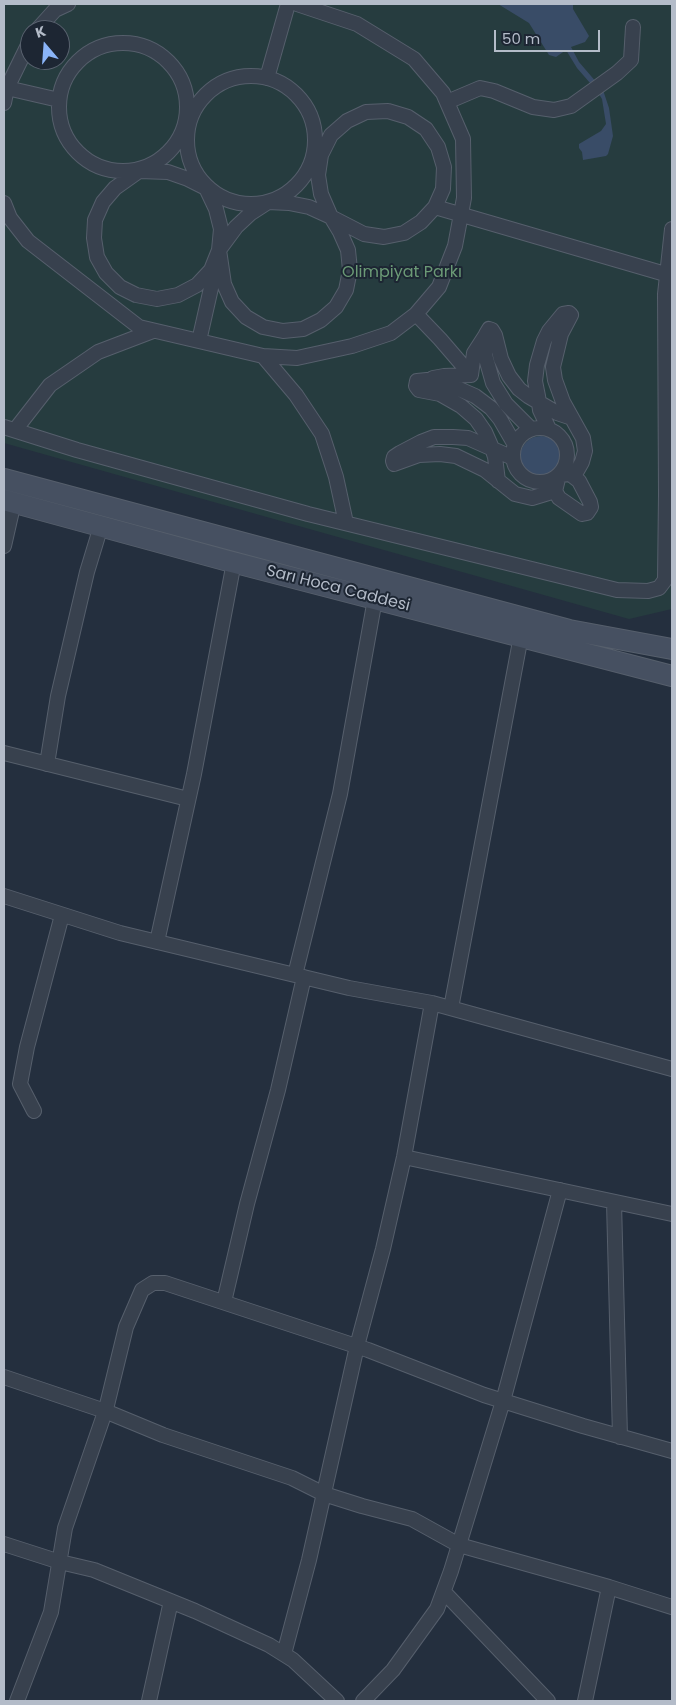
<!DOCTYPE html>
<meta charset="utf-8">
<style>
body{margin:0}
#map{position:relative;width:676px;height:1705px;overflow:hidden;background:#242f3e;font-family:Poppins,sans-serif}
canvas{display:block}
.frame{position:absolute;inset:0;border:5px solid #b4bcc9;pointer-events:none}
.north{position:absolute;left:20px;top:20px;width:50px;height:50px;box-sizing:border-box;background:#1d2633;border:1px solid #59626f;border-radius:50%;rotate:342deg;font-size:14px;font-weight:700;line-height:20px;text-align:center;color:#b4bcc9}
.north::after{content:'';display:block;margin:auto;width:18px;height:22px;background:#8ab4f8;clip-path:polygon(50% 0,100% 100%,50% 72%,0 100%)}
.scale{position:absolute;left:494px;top:30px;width:106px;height:22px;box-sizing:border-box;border:2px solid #b4bcc9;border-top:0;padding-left:6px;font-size:15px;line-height:18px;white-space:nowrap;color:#b4bcc9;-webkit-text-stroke:4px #1d2633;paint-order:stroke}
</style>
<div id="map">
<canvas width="676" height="1705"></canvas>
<div class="frame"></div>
<div class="north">K</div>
<div class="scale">50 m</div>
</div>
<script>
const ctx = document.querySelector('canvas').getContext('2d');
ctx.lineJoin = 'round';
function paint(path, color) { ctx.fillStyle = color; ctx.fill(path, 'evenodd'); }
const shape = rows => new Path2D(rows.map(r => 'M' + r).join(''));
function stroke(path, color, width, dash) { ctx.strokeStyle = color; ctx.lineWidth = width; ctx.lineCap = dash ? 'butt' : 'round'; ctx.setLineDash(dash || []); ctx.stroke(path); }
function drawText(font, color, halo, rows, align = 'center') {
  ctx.font = font + ' Poppins,sans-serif'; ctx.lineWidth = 4; ctx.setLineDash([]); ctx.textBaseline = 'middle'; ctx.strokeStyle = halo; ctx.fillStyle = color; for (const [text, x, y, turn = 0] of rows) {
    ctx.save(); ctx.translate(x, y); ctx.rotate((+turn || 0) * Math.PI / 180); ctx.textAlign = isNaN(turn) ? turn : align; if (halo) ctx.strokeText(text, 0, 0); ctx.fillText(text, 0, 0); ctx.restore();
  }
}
paint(shape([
 [4,4,672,4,672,609,629,619,4,443],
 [30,30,60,30,60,60,30,60]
]), '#263c3f');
paint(shape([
 [498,4,573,4,573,9,589,36,585,42,571,47,579,62,603,90,609,108,613,136,608,154,606,156,583,160,582,152,579,148,579,144,601,131,606,124,602,99,597,91,577,68,566,50,556,57,549,55,529,23],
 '520 457a21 21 0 1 1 42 0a21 21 0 1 1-42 0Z'
]), '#394c67');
const street = shape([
 [37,30,55,10,68,4],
 '59 107a64 64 0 1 1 128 0a64 64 0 1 1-128 0Z',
 '187 140a64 64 0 1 1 128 0a64 64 0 1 1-128 0Z',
 [267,78,288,4],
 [4,87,7,88,30,41],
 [447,102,480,88,494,91,533,107,554,110,571,106,617,73,631,60,633,27],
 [4,103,7,88,59,100],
 [388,111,408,117,426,129,438,147,444,167,443,189,435,207,421,222,404,233,384,237,364,234,331,217,321,194,318,175,321,155,331,135,347,121,366,112,388,111],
 [139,171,168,172,188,179,206,188,216,209,221,229,219,250,211,270,197,285,178,295,157,299,136,295,120,287,106,273,97,257,94,238,95,220,103,202,115,188,139,171],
 [268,202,289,203,309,207,331,217,340,232,348,250,350,270,346,290,336,307,321,320,303,329,283,331,263,327,246,317,232,302,224,284,219,250,236,227,251,213,268,202],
 [4,203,10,218,28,241,139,327,263,356,297,358,352,346,391,333,416,314,439,287,455,246,464,198,463,139,443,93,414,59,357,24,297,4],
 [435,207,672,276],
 [416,314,440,339,471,375],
 [199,341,216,266],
 [263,356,296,395,322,434,336,477,346,523],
 [433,378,444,376,471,375,474,353,485,336],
 [4,427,77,450,308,514,617,590,648,591,659,588,665,580,666,494,665,294,672,229],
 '513 455a27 27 0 1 1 54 0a27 27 0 1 1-54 0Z',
 [531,429,506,404,493,383,485,355,486,334,489,329,492,330,495,335,501,359,509,376,519,389,528,396,557,413,572,418],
 [549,429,540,410,538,396,535,381,537,365,544,341,549,331,563,314,569,313,571,315,561,334,553,367,555,380,563,402,583,438,585,451,582,462,574,476],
 [15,430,50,385,98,352,153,331],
 [513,458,468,438,453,437,434,437,421,442,400,453,394,457,393,461,394,464,419,455,440,454,456,456,485,470,515,494,532,498,555,491],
 [570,474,579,481,590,502,591,507,587,513,582,514,559,498,555,491,559,475,570,474],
 [498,481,495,457,492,448,485,432,476,419,461,406,440,394,419,390,416,386,417,381,427,380,450,385,475,396,491,408,500,419,515,445],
 [4,546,14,502],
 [4,753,188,799],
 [47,764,58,696,87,572,101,526],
 [4,896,120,933,349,988,432,1003],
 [157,942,194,774,234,562],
 [295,975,340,794,375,599],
 [451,1008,521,636],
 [34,1111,20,1084,27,1047,62,915],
 [404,1157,672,1214],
 [614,1202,620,1437],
 [224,1302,247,1204,278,1090,304,977],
 [4,1377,105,1411,163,1435,292,1478,324,1494,362,1506,412,1519,459,1545,609,1587],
 [4,1544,60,1562,94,1570,195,1611,269,1645,293,1660,337,1701],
 [444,1592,548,1701],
 [284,1654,309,1560,357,1346,383,1249,404,1157,432,1003,672,1069],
 [17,1701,51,1612,65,1528,106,1409,126,1327,142,1290,153,1283,165,1283,368,1350,484,1395,583,1426,672,1451],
 [149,1701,171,1601],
 [363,1701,393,1670,437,1609,451,1571,503,1401,560,1190],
 [585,1701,609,1587,672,1607]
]);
const secondary = shape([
 [4,479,569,630,672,649],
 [4,500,228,561,672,676]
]);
stroke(street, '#565f6c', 16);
stroke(secondary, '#565f6c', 22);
stroke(street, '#38414e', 14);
stroke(secondary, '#465061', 20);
drawText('16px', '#6b9a76', '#1d2633', [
 ["Olimpiyat Parkı",402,273]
]);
drawText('16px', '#b4bcc9', '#1d2633', [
 ["Sarı Hoca Caddesi",338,589,14]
]);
</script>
